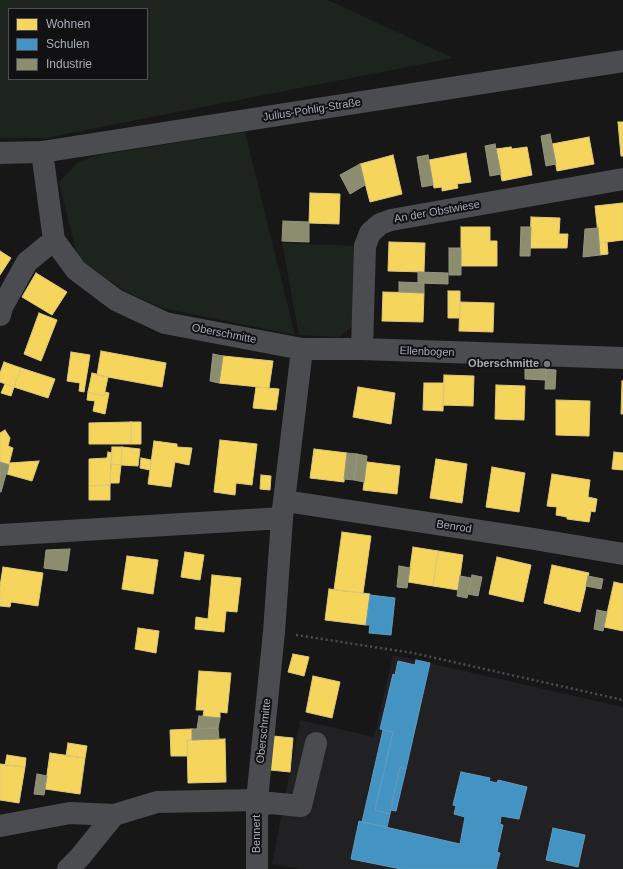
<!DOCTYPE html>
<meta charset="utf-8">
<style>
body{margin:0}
#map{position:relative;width:623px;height:869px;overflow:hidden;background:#171717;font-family:Arial,sans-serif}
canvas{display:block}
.legend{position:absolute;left:8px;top:8px;width:140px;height:72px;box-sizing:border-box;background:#111113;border:1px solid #4d4f55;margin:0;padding:5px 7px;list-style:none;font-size:12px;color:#a8adb8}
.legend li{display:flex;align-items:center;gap:8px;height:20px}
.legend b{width:20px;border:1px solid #4d4f55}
</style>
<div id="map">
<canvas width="623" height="869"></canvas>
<ul class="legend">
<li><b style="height:11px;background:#f6d55c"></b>Wohnen</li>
<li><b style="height:11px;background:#4393c3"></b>Schulen</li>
<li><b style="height:11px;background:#8c8c6e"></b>Industrie</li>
</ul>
</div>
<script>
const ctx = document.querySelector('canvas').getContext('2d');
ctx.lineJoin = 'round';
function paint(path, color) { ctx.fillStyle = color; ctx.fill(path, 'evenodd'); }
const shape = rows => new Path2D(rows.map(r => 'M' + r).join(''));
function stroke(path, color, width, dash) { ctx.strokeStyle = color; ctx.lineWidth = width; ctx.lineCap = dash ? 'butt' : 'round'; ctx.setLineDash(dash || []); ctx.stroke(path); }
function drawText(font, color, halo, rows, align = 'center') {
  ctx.font = font + ' Arial,sans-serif'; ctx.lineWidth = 4; ctx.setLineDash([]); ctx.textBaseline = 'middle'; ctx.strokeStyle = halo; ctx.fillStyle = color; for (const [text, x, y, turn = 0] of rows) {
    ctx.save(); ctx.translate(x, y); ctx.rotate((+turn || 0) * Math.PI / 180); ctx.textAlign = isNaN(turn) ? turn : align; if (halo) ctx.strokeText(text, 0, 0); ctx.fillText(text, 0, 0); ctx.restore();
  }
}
paint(shape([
 [393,655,623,707,623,869,301,869,272,864,300,720,374,737]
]), '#212123');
paint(shape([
 [0,0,328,0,453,58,45,138,0,138],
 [9,9,147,9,147,79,9,79],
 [245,132,295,335,162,308,123,290,78,258,59,182,78,162,98,155],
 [282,243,357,246,353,326,339,337,299,335]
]), '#1d241e');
const homes = shape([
 [618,122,623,122,623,156,621,156,618,122],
 [589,137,594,164,557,171,552,144,589,137],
 [511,147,512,149,527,147,532,175,502,181,496,149,511,147],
 [466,153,471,182,457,184,458,188,442,191,442,187,434,188,429,160,466,153],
 [393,155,402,194,370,202,360,164,393,155],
 [310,193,340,194,339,224,309,223,310,193],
 [623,203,623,240,599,243,595,206,623,203],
 [531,217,560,218,559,234,568,234,567,248,530,248,531,217],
 [461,227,490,227,490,241,497,241,497,266,461,266,461,227],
 [389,242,425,243,424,272,388,271,389,242],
 [607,242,608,254,600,255,599,243,607,242],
 [0,251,11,258,0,275,0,251],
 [36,273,67,292,52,315,22,297,36,273],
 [448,291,460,291,460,318,448,318,448,291],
 [383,292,424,293,423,322,382,321,383,292],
 [460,302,494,303,493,332,459,331,460,302],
 [39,313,57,320,41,361,24,354,39,313],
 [101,351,166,363,162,387,97,375,101,351],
 [71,352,90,355,84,392,79,391,80,383,67,381,71,352],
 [223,356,273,361,269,388,219,383,223,356],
 [4,362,21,368,14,387,0,382,0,373,4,362],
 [21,368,55,379,48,398,14,387,21,368],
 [92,373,108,377,104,396,88,392,92,373],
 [444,375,474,376,473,406,443,405,444,375],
 [622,381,623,381,623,414,621,414,622,381],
 [424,383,444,383,443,411,423,410,424,383],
 [5,384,14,387,11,396,1,393,5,384],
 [496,385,525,386,524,420,495,419,496,385],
 [256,387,279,389,276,410,253,408,256,387],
 [358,387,395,393,391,424,353,417,358,387],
 [88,392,104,396,105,392,109,393,105,414,93,411,95,401,87,400,88,392],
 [556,400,590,401,589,436,556,435,556,400],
 [131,422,141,422,141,444,131,444,131,422],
 [131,422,131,444,89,444,89,423,131,422],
 [5,430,10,438,8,446,13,448,9,464,0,462,0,433,5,430],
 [220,440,257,444,252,485,236,483,235,495,214,492,220,440],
 [154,441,177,444,177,447,192,448,189,465,175,462,171,487,148,484,154,441],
 [112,447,122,447,121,465,111,464,112,447],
 [122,447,140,449,138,466,121,465,122,447],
 [314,449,347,453,344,482,310,478,314,449],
 [108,452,112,453,110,485,89,486,89,459,107,458,108,452],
 [614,452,623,453,623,470,612,469,614,452],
 [141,458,151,460,150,470,140,468,141,458],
 [436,459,467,464,462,503,430,498,436,459],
 [39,461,32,481,7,474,9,463,39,461],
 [367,462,400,466,397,494,363,490,367,462],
 [111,464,121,465,119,483,110,483,111,464],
 [492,467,525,473,519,512,486,507,492,467],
 [552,474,590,480,588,497,597,499,595,512,591,511,589,522,567,519,567,517,556,515,557,507,547,506,552,474],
 [261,475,271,476,270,490,260,489,261,475],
 [110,485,110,500,89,500,89,486,110,485],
 [342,532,371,536,363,593,334,590,342,532],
 [413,547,438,551,433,586,408,582,413,547],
 [438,551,463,555,458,590,433,586,438,551],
 [185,552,204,555,200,580,181,577,185,552],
 [127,556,158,560,153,594,122,589,127,556],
 [497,557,531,565,523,602,489,594,497,557],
 [552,565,589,573,580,612,544,603,552,565],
 [3,567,43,573,38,606,11,602,10,607,0,606,0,586,3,567],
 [212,575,241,578,237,612,226,611,224,632,195,629,196,617,208,619,212,575],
 [614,582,623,584,623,631,604,627,614,582],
 [329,589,370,594,366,625,325,620,329,589],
 [138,628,159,631,156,653,135,649,138,628],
 [293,654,309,657,304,676,288,672,293,654],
 [199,671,231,673,227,713,220,712,220,718,203,716,204,710,196,710,199,671],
 [313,676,340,682,332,718,306,712,313,676],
 [192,729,192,740,187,740,188,756,171,756,170,730,192,729],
 [273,736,293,738,290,772,270,770,273,736],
 [225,739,226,782,188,783,187,740,225,739],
 [68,743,87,746,85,758,66,756,68,743],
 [50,753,85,758,80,794,45,789,50,753],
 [7,755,26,758,25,767,5,765,7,755],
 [0,764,25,767,19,803,0,800,0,764]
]);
paint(homes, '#f6d55c');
stroke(homes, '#dfc978', 1);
const schools = shape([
 [370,595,395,598,391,635,369,633,370,625,366,625,370,595],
 [416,660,430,663,406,769,400,767,390,814,375,810,393,732,380,729,393,674,395,675,398,661,415,665,416,660],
 [383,730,393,732,375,810,390,814,387,827,362,822,383,730],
 [400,767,406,769,396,811,390,810,400,767],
 [461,772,490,778,489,781,497,783,498,780,527,787,519,819,501,816,500,824,503,825,497,852,500,853,496,869,401,869,351,859,359,821,460,844,465,817,454,814,456,806,453,805,461,772],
 [553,828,585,835,578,867,546,860,553,828]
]);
paint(schools, '#4393c3');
stroke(schools, '#619bc0', 1);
const industry = shape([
 [550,134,556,164,546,166,541,136,550,134],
 [495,144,501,174,490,176,485,146,495,144],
 [428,155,433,185,422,187,417,157,428,155],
 [360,164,365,185,350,194,340,175,360,164],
 [283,221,309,222,309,242,282,241,283,221],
 [521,227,531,227,530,256,520,256,521,227],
 [598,228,600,255,583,257,585,229,598,228],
 [449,248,461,248,461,275,449,275,449,248],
 [418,272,448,273,448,284,418,283,418,272],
 [399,282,424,283,424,293,399,292,399,282],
 [213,354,223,356,219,383,210,381,213,354],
 [525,369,546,369,545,380,525,379,525,369],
 [546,369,556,370,555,389,545,389,546,369],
 [347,453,357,454,354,480,344,479,347,453],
 [357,454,367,456,364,482,354,480,357,454],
 [0,462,9,465,7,474,0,473,0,462],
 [0,473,6,474,1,492,0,492,0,473],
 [70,549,67,571,44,568,46,550,70,549],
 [399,566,410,568,407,588,397,587,399,566],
 [472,575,482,577,478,596,468,594,472,575],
 [460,576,471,578,467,598,457,596,460,576],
 [588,576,603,579,601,589,586,586,588,576],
 [597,610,607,612,603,631,594,629,597,610],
 [199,716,220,718,218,728,197,729,199,716],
 [218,728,219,739,192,740,192,729,218,728],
 [37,774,47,776,44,795,34,794,37,774]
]);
paint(industry, '#8c8c6e');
stroke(industry, '#949684', 1);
stroke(shape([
 [296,635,413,653,623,700]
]), '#4d4e52', 2.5, [2, 3]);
stroke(shape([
 [42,152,54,240,76,270,116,300,165,323,302,349,362,349,623,358],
 [0,153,42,152,623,61],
 [0,315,2,307,27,262,54,240],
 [362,349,365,246,370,233,380,224,391,220,623,179],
 [285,501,534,539,623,554],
 [0,535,282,518],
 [257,806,271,803,301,806,316,743],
 [0,826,70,813,114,815,157,802,257,800],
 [68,869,80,857,114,815],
 [257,869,257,800,274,632,282,518,302,349]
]), '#4b4c50', 22);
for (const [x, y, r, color] of [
 [547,364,4,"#757880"]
]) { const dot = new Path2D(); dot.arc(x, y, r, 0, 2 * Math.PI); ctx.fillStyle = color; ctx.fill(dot); stroke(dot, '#111113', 1.5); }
drawText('11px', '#a8adb8', '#111113', [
 ["Julius-Pohlig-Straße",312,110,-9],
 ["An der Obstwiese",437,212,-10],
 ["Oberschmitte",224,334,11],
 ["Ellenbogen",427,352,2],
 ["Benrod",454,527,9],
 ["Oberschmitte",264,731,-84],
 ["Bennert",257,834,-90]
]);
drawText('bold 11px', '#a8adb8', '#111113', [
 ["Oberschmitte",539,364]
], 'right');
</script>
